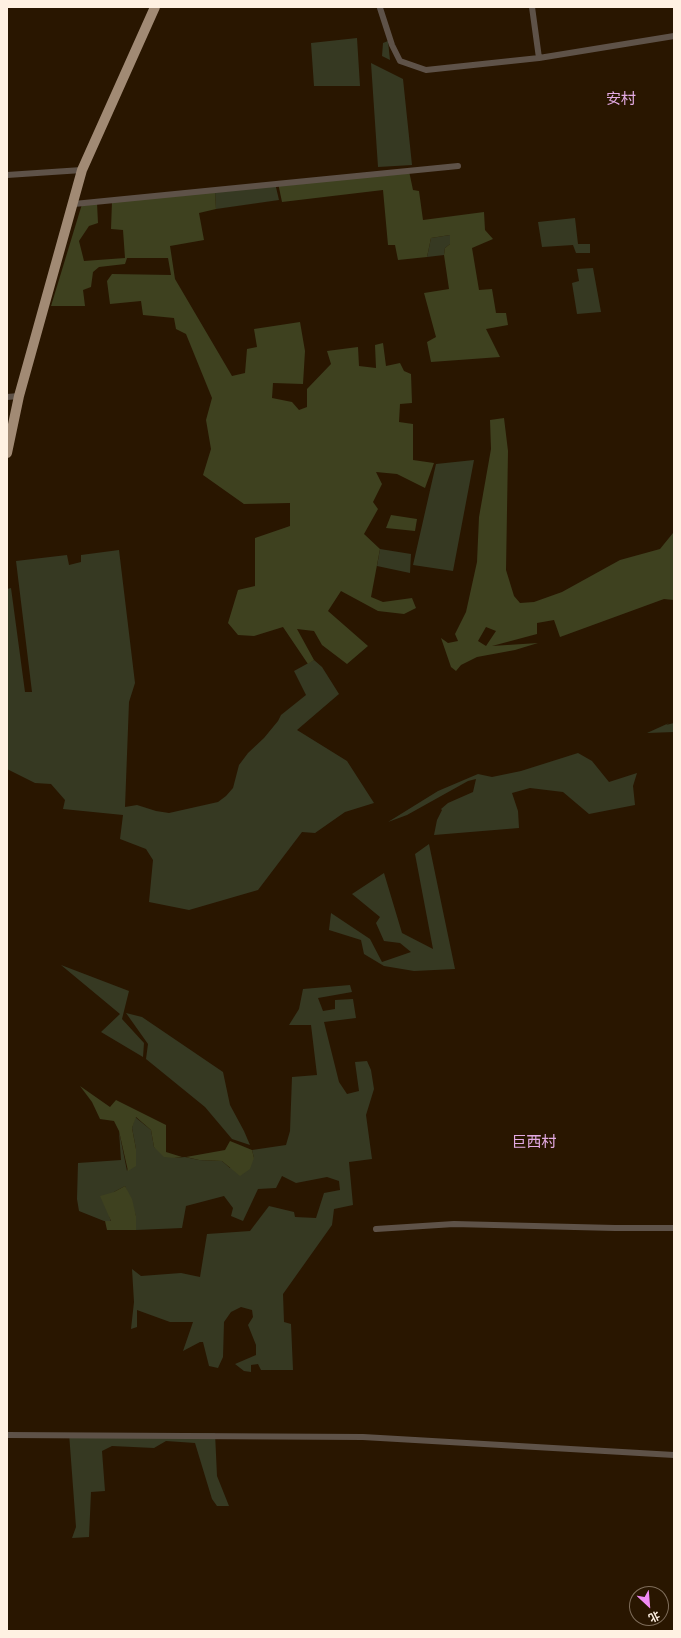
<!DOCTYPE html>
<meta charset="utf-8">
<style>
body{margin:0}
#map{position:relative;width:681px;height:1638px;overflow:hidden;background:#291600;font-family:"Source Serif 4","Noto Sans SC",serif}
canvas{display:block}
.frame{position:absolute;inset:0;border:8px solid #fff1e2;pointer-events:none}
.north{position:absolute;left:629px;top:1586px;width:40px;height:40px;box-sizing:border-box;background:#291600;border:1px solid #7f6e5a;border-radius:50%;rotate:154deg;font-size:11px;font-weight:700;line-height:16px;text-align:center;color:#fff1e2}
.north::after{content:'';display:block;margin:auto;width:14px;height:18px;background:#f18af4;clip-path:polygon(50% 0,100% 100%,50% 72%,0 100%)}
</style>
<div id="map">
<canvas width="681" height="1638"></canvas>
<div class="frame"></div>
<div class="north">北</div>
</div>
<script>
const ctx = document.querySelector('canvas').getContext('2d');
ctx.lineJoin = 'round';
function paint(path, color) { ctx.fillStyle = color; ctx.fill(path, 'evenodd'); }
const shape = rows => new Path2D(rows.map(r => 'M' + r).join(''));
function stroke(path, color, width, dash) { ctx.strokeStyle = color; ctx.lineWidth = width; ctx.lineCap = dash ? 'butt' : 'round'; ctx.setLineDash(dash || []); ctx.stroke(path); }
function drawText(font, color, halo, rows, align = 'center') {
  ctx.font = font + ' "Source Serif 4","Noto Sans SC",serif'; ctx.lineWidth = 4; ctx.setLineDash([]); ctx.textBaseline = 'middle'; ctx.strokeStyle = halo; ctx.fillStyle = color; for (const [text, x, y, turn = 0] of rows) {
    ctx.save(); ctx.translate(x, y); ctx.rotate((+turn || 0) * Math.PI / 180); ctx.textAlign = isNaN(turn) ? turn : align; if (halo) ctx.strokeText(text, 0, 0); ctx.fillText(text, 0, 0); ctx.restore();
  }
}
paint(shape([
 [357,38,360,86,314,86,311,43],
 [388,41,390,60,382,56,383,43],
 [371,63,403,79,412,165,378,167],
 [275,183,279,200,216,209,215,191],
 [575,218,578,244,590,244,590,253,576,253,573,245,542,247,538,222],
 [450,235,450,244,445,248,444,255,427,257,431,238],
 [593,268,601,312,577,314,572,283,579,281,577,269],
 [474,460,453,571,413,565,436,464],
 [380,549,411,554,410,573,377,566],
 [119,550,135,683,129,702,125,807,137,805,156,811,169,813,218,802,226,796,233,788,239,765,248,753,264,738,278,721,281,715,306,695,294,671,314,660,322,667,339,694,297,730,347,761,374,803,345,812,315,833,302,832,258,890,189,910,149,902,153,860,146,849,120,839,123,815,63,809,65,800,51,784,35,783,7,769,7,589,11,588,25,692,32,692,16,561,67,555,69,565,81,562,81,555],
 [669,723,666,725,674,723,674,732,647,733],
 [578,753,592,761,609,782,637,773,633,786,635,805,589,814,563,792,530,788,512,793,518,811,519,828,434,835,437,820,442,810,441,809,448,803,473,792,476,779,468,781,407,815,388,822,438,791,478,774,492,777,521,771],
 [429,844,455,969,414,971,384,966,364,954,361,940,329,930,331,913,370,939,382,962,411,952,400,943,384,941,376,923,380,917,352,894,384,873,402,933,433,949,415,854],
 [61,965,129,991,122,1019,144,1043,143,1057,101,1032,120,1014],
 [350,985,352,992,318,998,323,1011,335,1009,335,1000,353,999,356,1018,324,1022,339,1082,347,1094,359,1091,355,1062,367,1061,371,1070,374,1089,366,1115,372,1159,349,1162,353,1205,334,1209,332,1225,283,1294,284,1322,291,1324,293,1370,261,1370,258,1364,251,1365,251,1372,244,1371,235,1364,256,1355,256,1345,248,1325,253,1317,252,1310,241,1307,231,1312,224,1322,223,1357,218,1368,209,1366,203,1342,200,1342,183,1351,193,1322,170,1322,137,1310,137,1327,131,1329,134,1302,132,1269,141,1276,181,1273,200,1277,207,1234,250,1231,269,1206,294,1212,295,1217,316,1218,324,1193,340,1190,339,1181,327,1177,296,1183,282,1176,276,1188,258,1189,243,1221,231,1216,233,1208,224,1196,186,1206,182,1228,136,1230,136,1216,125,1186,114,1192,109,1215,111,1222,104,1221,79,1211,77,1199,78,1163,121,1160,119,1131,127,1171,136,1149,132,1128,135,1117,151,1130,154,1147,174,1158,185,1157,199,1160,222,1161,230,1168,254,1158,252,1150,286,1145,290,1131,292,1077,317,1075,311,1025,289,1025,299,1009,303,989],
 [126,1013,142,1017,223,1072,230,1105,244,1131,250,1145,232,1139,205,1107,146,1059,148,1044],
 [69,1433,215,1433,217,1476,229,1506,217,1506,212,1499,195,1443,166,1441,154,1448,112,1446,102,1451,105,1491,91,1492,89,1537,72,1538,76,1527]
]), '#363922');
paint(shape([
 [409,171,413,190,419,191,423,220,484,212,485,230,493,239,472,248,479,290,492,289,496,313,506,313,508,325,486,329,500,357,431,362,427,342,436,337,424,293,449,289,444,255,445,248,450,244,450,235,431,238,427,257,398,260,395,245,388,245,383,190,282,202,278,183],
 [215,191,216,209,199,213,204,240,170,246,175,279,232,376,245,373,247,349,257,347,254,329,300,322,305,351,303,384,273,383,272,398,292,402,299,410,307,407,307,389,331,364,327,351,358,347,359,366,376,368,375,345,383,343,386,366,400,363,404,371,411,374,412,403,400,404,399,422,413,424,413,460,434,463,425,488,397,474,376,472,382,484,373,502,378,509,364,534,380,549,371,597,383,602,412,598,416,608,404,614,378,611,341,591,328,611,368,646,347,664,322,645,314,631,297,629,314,660,308,664,283,627,254,636,238,635,228,623,238,590,255,586,255,538,290,526,290,503,244,504,203,475,211,449,206,420,212,398,186,334,176,329,174,318,143,315,141,301,110,304,107,281,112,274,171,275,168,258,127,258,125,264,99,267,93,272,91,287,83,290,85,306,51,306,82,204,97,203,98,223,89,226,79,241,84,261,125,258,123,230,111,229,112,201],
 [504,418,508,451,506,570,514,596,520,603,534,602,562,592,620,560,660,549,673,533,674,600,664,599,560,637,554,620,537,623,537,634,492,646,538,643,515,650,477,657,461,665,456,671,451,667,441,638,448,643,458,641,455,634,466,612,477,562,479,517,491,449,490,420],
 [486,627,496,631,486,646,478,641],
 [391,515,417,519,415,531,386,528],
 [80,1086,110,1107,116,1100,166,1125,166,1152,182,1157,174,1158,164,1157,154,1147,151,1130,136,1117,132,1128,136,1149,136,1166,128,1171,119,1131,114,1121,100,1119,92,1102],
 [230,1141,252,1150,254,1158,250,1169,240,1176,222,1161,199,1160,186,1157,225,1150],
 [125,1186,132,1199,136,1216,136,1230,107,1230,105,1221,111,1221,100,1196,114,1192]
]), '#3e411f');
stroke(shape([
 [532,7,539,58],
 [380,8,392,45,400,61,426,70,539,58,674,36],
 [7,175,82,170],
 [74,204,458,166],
 [7,397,19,396],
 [376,1229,454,1224,615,1228,674,1228],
 [7,1435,363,1437,674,1455]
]), '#5e5248', 6);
stroke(shape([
 [7,453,19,396,82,170,155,7]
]), '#a18a74', 10);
drawText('15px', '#e3aae3', '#291600', [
 ["安村",621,100],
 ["巨西村",534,1143]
]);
</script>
